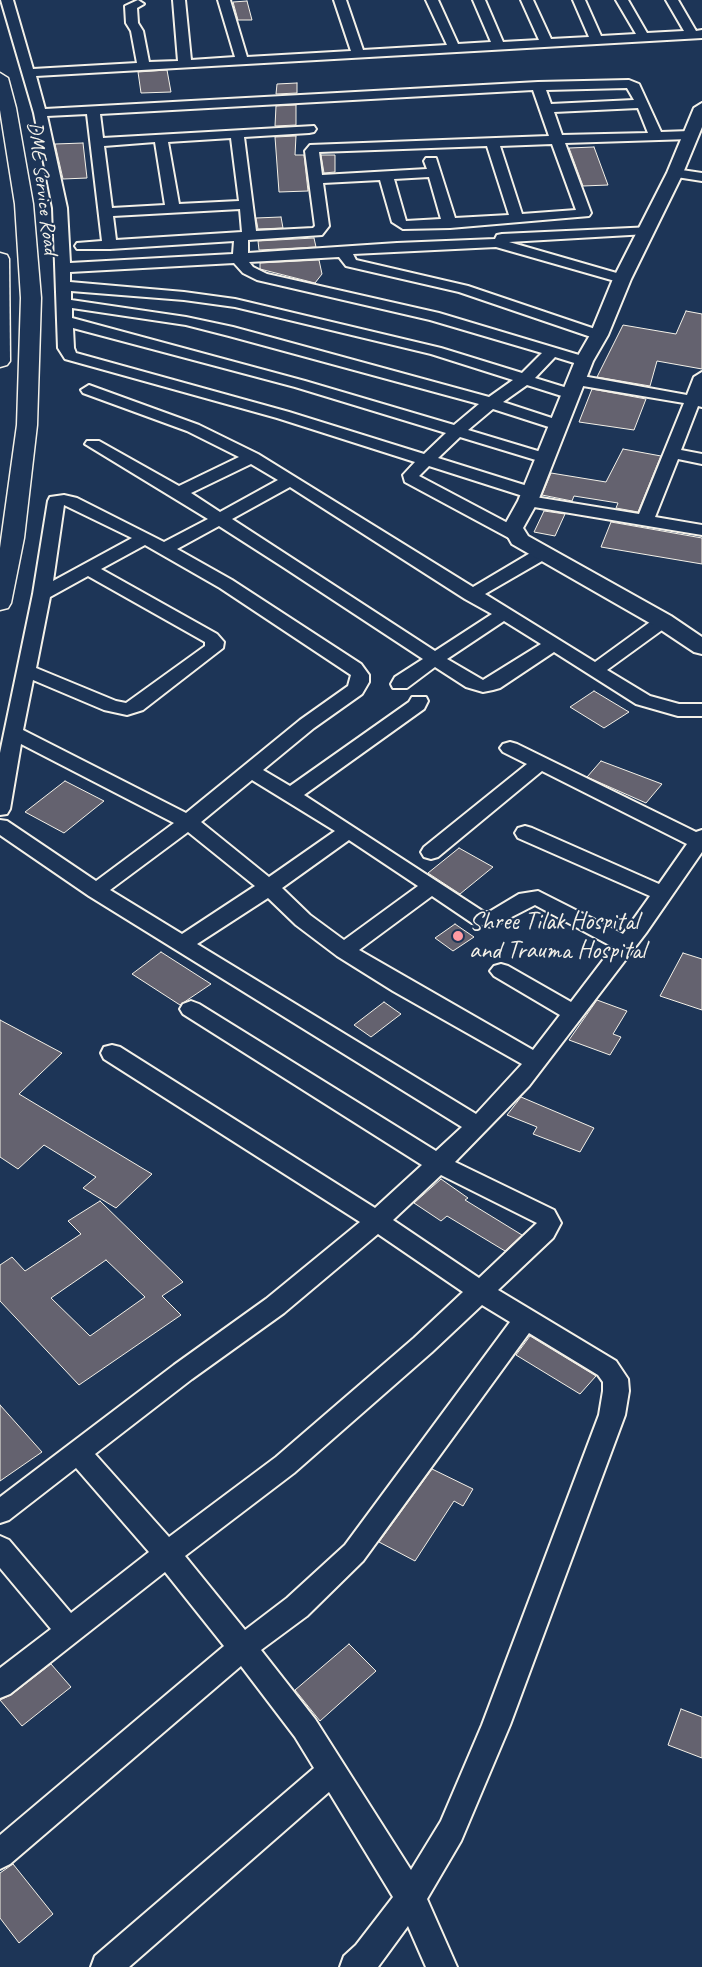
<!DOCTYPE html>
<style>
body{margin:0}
canvas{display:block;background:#1d3557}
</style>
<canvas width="702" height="1967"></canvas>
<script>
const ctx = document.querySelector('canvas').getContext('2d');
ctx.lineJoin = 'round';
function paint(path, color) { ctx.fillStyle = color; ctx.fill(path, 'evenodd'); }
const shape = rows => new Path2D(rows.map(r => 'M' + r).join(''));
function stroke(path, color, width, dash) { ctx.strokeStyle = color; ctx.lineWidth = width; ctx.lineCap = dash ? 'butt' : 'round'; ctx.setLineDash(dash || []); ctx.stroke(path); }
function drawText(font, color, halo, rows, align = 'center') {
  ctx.font = font + ' Caveat,sans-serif'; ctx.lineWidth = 4; ctx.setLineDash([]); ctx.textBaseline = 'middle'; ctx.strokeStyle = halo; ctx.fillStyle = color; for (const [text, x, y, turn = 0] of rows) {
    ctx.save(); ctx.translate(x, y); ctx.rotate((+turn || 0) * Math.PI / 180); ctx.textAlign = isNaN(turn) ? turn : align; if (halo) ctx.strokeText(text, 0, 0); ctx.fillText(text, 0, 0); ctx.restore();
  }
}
const building = shape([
 [247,1,252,20,238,20,233,2,247,1],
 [167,70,171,92,141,93,138,72,167,70],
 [297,83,297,93,276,94,277,84,297,83],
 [296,105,296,125,275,126,276,106,296,105],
 [296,136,295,155,304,155,308,191,279,192,275,137,296,136],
 [83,143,87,178,63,179,55,144,83,143],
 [594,147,608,185,583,186,569,148,594,147],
 [321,155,335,155,335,172,324,173,321,155],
 [281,217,283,228,258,229,256,218,281,217],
 [314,238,316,247,259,250,258,241,314,238],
 [319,260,322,274,315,283,260,269,260,263,319,260],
 [686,311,702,314,702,369,657,361,650,386,597,377,623,325,676,334,686,311],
 [592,389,646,399,634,430,579,422,592,389],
 [623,449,661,456,638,512,616,508,618,503,574,496,572,501,542,495,551,473,606,482,623,449],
 [544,511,565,514,555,536,534,532,544,511],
 [611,522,702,538,702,564,601,547,611,522],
 [594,691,629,712,604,728,570,707,594,691],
 [601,761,662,784,646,803,587,777,601,761],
 [65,781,104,801,64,833,25,812,65,781],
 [459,848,493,867,460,894,428,873,459,848],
 [455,924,474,937,453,951,435,938,455,924],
 [161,952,211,984,180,1005,132,974,161,952],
 [683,953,702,959,702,1010,660,996,683,953],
 [597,1000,627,1011,613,1034,621,1037,610,1055,569,1040,597,1000],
 [384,1002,401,1014,371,1037,354,1025,384,1002],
 [0,1020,62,1053,19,1094,152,1174,116,1208,83,1188,96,1177,44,1145,18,1169,0,1157,0,1020],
 [521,1097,594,1128,580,1152,533,1134,537,1127,507,1115,521,1097],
 [441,1179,468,1198,465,1200,522,1235,505,1251,447,1216,441,1221,414,1203,441,1179],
 [100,1201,183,1282,162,1296,181,1315,79,1385,0,1301,0,1265,12,1257,25,1271,81,1234,68,1221,100,1201],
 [106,1260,145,1297,90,1336,51,1298,106,1260],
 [530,1336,596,1376,580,1394,516,1355,530,1336],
 [0,1405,42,1452,0,1481,0,1405],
 [432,1469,473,1489,463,1506,454,1501,415,1561,379,1542,432,1469],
 [349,1644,376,1671,320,1721,295,1690,349,1644],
 [51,1664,71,1687,22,1726,0,1700,11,1695,51,1664],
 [681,1709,702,1717,702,1758,668,1745,681,1709],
 [13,1864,53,1914,19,1943,0,1918,0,1873,13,1864]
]);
paint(building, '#64626f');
stroke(building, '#f4f1e8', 1);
const minor = shape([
 [1,0,13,0,33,69,137,63,131,31,126,23,125,6,138,0,144,4,137,8,138,23,143,31,149,62,178,61,173,0,185,0,191,60,235,57,218,0,230,0,247,57,351,51,334,0,346,0,363,50,447,45,426,0,438,0,458,44,491,42,473,0,485,0,503,42,539,40,521,0,533,0,551,39,589,37,573,0,585,0,601,36,636,34,616,0,628,0,647,33,684,31,666,0,678,0,696,31,702,30,702,38,36,76,45,109,538,82,629,80,639,84,661,132,690,131,697,135,690,139,565,143,591,213,589,216,450,228,403,229,392,222,380,180,323,183,329,226,322,235,248,240,248,253,397,243,495,239,497,235,502,234,652,227,654,230,647,234,509,242,627,276,629,279,622,283,496,247,353,254,356,260,468,286,604,332,607,335,604,338,594,338,459,292,346,266,339,257,249,262,253,267,267,274,439,313,589,358,592,361,589,364,584,366,555,357,535,378,577,391,579,394,577,397,565,397,527,385,503,402,564,422,566,425,564,428,552,428,493,409,468,430,551,455,553,458,551,461,539,461,460,437,438,458,537,489,539,493,535,497,639,514,684,403,577,385,569,380,577,375,687,395,694,377,702,372,702,407,698,406,681,450,702,454,702,464,678,459,655,517,702,525,702,535,522,505,520,501,526,497,429,466,419,476,521,530,523,534,521,538,509,538,405,482,403,475,415,462,277,418,65,359,58,348,53,208,34,113,1,0],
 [627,88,634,100,551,104,546,90,627,88],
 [533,90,549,136,310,145,305,151,315,226,313,228,256,231,244,137,309,133,314,132,316,129,314,126,103,138,100,114,533,90],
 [638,108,648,133,562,135,554,112,638,108],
 [87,114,102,241,77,243,75,246,77,249,110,249,234,241,233,254,70,263,67,208,47,116,87,114],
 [231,138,239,201,179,204,168,142,231,138],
 [155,142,165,205,112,208,104,146,155,142],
 [552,144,576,210,522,214,500,146,552,144],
 [487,146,509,215,455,218,436,158,426,158,424,161,427,169,322,175,319,152,487,146],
 [429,177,441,219,406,221,394,179,429,177],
 [240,209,242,232,116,240,113,216,240,209],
 [234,263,243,273,257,280,430,320,542,353,522,373,441,348,235,299,184,292,70,282,70,272,234,263],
 [71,291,184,300,235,307,431,354,513,380,489,397,233,327,186,317,71,300,71,291],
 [72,308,186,325,229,336,479,404,454,425,305,381,72,318,72,308],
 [73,328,295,387,446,433,424,454,289,412,76,353,74,348,73,328],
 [675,169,702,173,702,181,670,176,668,173,675,169],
 [89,385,199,425,258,454,473,587,537,549,549,549,552,553,549,557,485,594,595,662,657,617,669,617,672,621,669,625,607,670,650,696,679,704,702,704,702,716,678,716,636,704,554,652,500,688,493,690,483,692,466,687,435,667,407,688,393,688,391,684,395,677,423,659,283,567,219,526,177,549,232,580,361,664,369,675,369,682,362,694,314,728,263,770,290,786,409,702,412,697,426,697,428,701,424,709,304,795,484,912,489,912,519,894,538,891,623,934,650,896,518,838,515,833,518,828,525,826,532,828,659,884,687,844,542,771,438,857,431,859,424,857,421,852,424,847,527,764,503,752,500,748,503,744,510,742,517,744,696,832,702,830,702,852,646,933,529,1086,455,1162,554,1210,561,1223,553,1238,498,1290,616,1361,628,1379,629,1391,625,1415,510,1725,461,1841,427,1899,457,1967,426,1967,408,1926,378,1967,340,1967,344,1956,356,1945,393,1897,329,1792,129,1967,91,1967,95,1956,314,1768,295,1737,241,1666,10,1864,0,1869,0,1835,224,1646,165,1572,10,1694,0,1698,0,1668,51,1629,0,1568,0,1536,9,1540,71,1613,149,1552,76,1468,9,1520,0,1523,0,1497,174,1365,266,1299,360,1222,104,1059,101,1053,104,1047,112,1045,120,1047,375,1208,422,1165,183,1014,180,1009,183,1004,191,1001,199,1004,436,1151,462,1127,89,896,0,835,0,820,7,821,96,881,174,823,21,744,10,809,7,814,0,815,0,753,33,594,48,501,50,497,64,495,77,498,164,542,208,519,85,444,87,441,99,441,179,486,239,457,187,431,83,393,81,390,89,385],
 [251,464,278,480,220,512,191,493,251,464],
 [290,487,465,599,492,614,435,651,232,519,290,487],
 [64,505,132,538,53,581,64,505],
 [145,545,220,588,351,675,348,686,300,720,186,813,23,730,33,680,104,710,127,715,143,710,223,648,224,642,217,634,101,569,145,545],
 [88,576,205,642,205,646,126,703,116,701,36,668,50,597,88,576],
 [504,621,541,644,483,680,447,659,504,621],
 [252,780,335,831,269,877,201,822,252,780],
 [188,832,255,886,182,934,110,890,188,832],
 [349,840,418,886,344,940,310,915,282,888,349,840],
 [432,896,472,923,492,927,535,905,613,947,571,1002,508,966,501,964,494,966,490,971,494,976,560,1015,533,1050,359,950,432,896],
 [268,898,296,925,337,956,393,991,522,1064,476,1114,197,944,268,898],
 [441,1175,537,1223,479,1278,393,1220,441,1175],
 [378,1234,463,1292,414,1338,276,1457,169,1537,95,1454,192,1379,284,1313,378,1234],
 [482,1305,510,1322,345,1545,287,1598,245,1630,185,1556,294,1473,432,1352,482,1305],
 [529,1333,598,1375,603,1382,603,1391,599,1415,482,1725,441,1821,411,1870,315,1719,261,1650,307,1616,363,1561,529,1333]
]);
const tertiary = shape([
 [702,103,702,127,683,173,631,279,608,335,593,361,538,501,523,528,528,536,671,616,702,637,702,654,694,652,655,626,512,544,503,528,518,501,575,361,590,335,613,279,667,173,694,108,702,103]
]);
const secondary = shape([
 [0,73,8,78,16,108,33,204,41,298,37,425,24,538,11,603,8,608,0,610,0,548,17,425,21,298,15,204,0,110,0,73]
]);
const trunk = shape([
 [0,253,7,255,9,259,10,361,7,365,0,367,0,253]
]);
stroke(minor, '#f4f1e8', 4);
stroke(tertiary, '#f4f1e8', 4);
stroke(secondary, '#f4f1e8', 3);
stroke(trunk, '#f4f1e8', 3);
paint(minor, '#1d3557');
paint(tertiary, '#1d3557');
paint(secondary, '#1d3557');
paint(trunk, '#1d3557');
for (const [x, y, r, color] of [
 [458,936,6,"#ff9aa2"]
]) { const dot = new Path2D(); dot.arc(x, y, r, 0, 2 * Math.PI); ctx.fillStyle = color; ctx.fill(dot); stroke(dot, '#1d3557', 2); }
drawText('21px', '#f4f1e8', '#1d3557', [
 ["DME Service Road",42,188,83]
]);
drawText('25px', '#f4f1e8', '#1d3557', [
 ["Shree Tilak Hospital",469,922],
 ["and Trauma Hospital",469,951]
], 'left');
</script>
